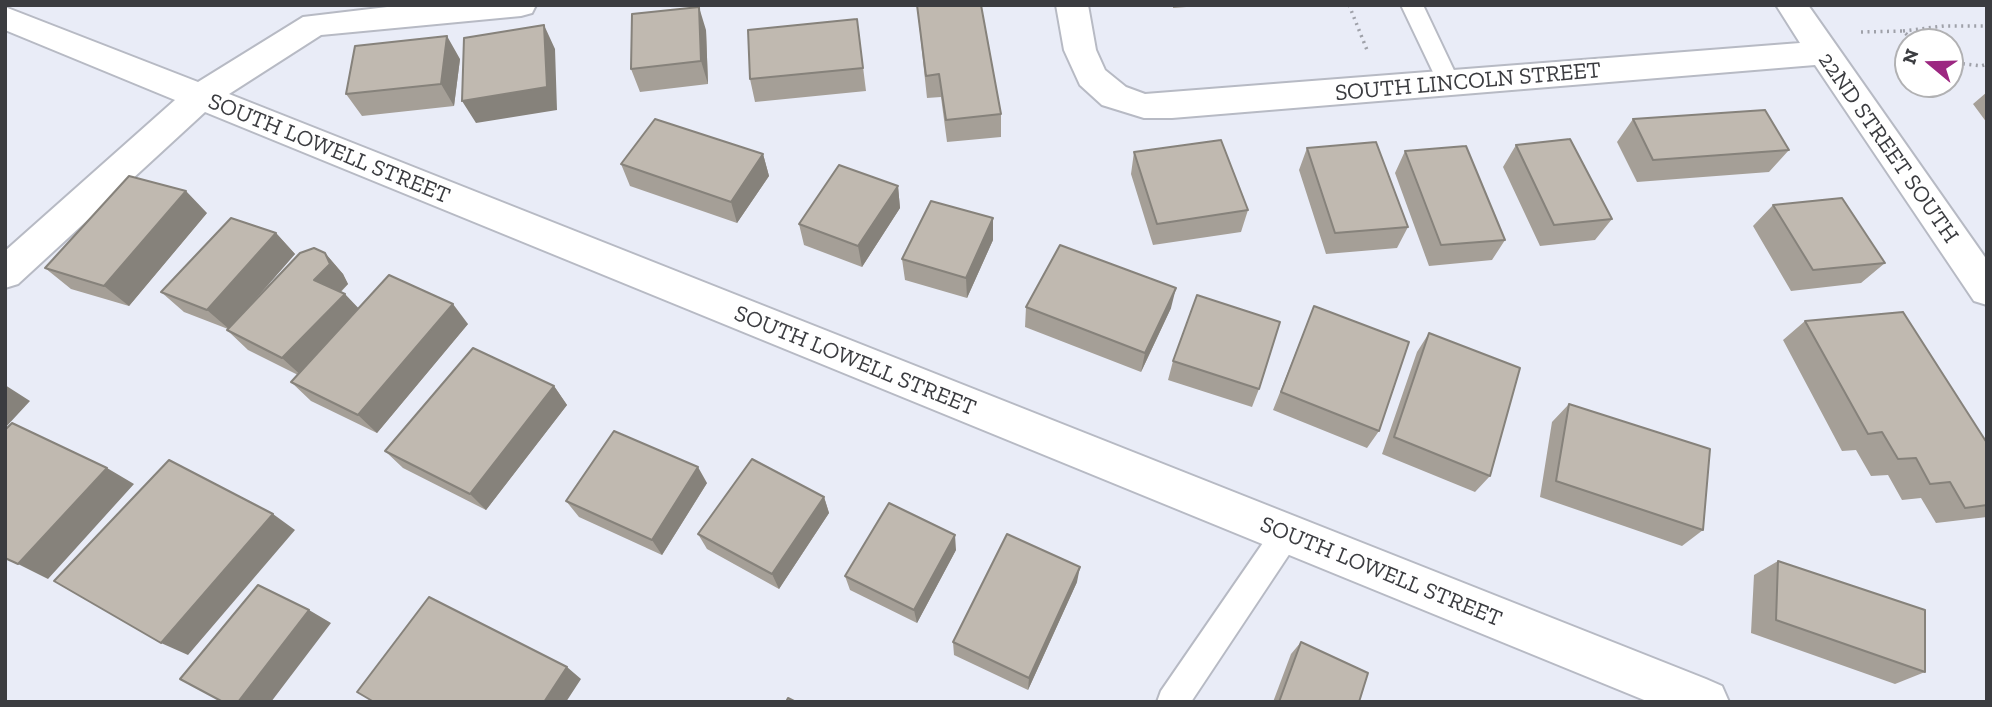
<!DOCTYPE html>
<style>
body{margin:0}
#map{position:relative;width:1992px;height:707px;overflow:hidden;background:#e9ecf7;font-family:"Zilla Slab",serif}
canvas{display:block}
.frame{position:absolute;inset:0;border:7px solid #3b3c40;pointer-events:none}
.north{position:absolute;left:1894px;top:28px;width:70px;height:70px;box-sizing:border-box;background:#fff;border:2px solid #b1b1b3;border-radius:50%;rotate:289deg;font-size:19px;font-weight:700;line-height:28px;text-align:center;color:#3b3c40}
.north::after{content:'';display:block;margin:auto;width:24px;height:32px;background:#9c2781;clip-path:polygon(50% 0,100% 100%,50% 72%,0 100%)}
</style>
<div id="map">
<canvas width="1992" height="707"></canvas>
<div class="frame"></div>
<div class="north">N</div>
</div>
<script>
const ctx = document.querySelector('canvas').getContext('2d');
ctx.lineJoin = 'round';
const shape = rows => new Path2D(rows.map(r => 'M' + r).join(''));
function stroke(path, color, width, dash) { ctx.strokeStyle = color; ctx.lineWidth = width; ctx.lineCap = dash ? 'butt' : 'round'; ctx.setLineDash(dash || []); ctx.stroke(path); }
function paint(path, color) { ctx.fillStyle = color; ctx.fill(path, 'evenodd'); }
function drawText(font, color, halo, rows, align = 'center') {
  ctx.font = font + ' "Zilla Slab",serif'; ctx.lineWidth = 7; ctx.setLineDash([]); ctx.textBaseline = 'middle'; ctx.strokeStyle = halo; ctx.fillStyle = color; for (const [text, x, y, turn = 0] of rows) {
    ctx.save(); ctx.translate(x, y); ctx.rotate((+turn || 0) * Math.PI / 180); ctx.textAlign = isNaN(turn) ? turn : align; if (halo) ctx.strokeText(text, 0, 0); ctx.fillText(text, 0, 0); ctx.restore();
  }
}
const service = shape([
 [1401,5,1423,5,1460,83,1457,89,1449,91,1441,89,1401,5],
 [1286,520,1296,524,1300,534,1296,544,1191,702,1157,702,1161,691,1276,524,1286,520]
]);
const minor = shape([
 [404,5,536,5,532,13,521,16,321,35,229,94,1706,679,1722,686,1729,702,1649,702,205,112,18,284,5,288,5,251,175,100,5,30,5,7,198,82,303,17,404,5],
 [1056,5,1088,5,1096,50,1105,70,1126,87,1145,94,1800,43,1776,5,1808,5,1987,260,1987,305,1974,301,1815,65,1172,118,1144,118,1102,105,1080,85,1064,50,1056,5]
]);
stroke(service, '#b7bac4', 4);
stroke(minor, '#b7bac4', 4);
stroke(shape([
 [1349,5,1367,50],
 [1903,31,1944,26,1987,26],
 [1861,32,1903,31,1915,42],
 [1950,62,1981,66,1987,64]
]), '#9fa1a9', 3.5, [2, 4.5]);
paint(service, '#fff');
paint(minor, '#fff');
paint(shape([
 [917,5,1001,114,1001,137,947,142,941,97,927,98],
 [1173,5,1213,5,1173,8],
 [857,19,866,91,755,102,750,79],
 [706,30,708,84,640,92,631,69],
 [460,59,454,106,362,116,346,94],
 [1987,92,1987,123,1973,104],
 [1633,119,1789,150,1769,172,1637,182,1617,142],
 [1516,145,1612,219,1595,240,1540,246,1503,167],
 [1307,148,1408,227,1397,248,1326,254,1299,170],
 [1405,151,1505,240,1492,260,1429,266,1395,173],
 [1134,152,1248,210,1241,232,1153,245,1131,174],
 [763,154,769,176,737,223,630,186,621,164],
 [898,186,900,208,862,267,804,245,799,224],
 [1773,205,1885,263,1861,283,1791,291,1753,226],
 [207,213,129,306,71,289,45,268],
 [276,233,295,254,244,313,325,253,343,274,348,284,341,292,359,309,468,324,377,433,311,401,291,382,298,375,248,350,227,330,228,329,184,312,161,292],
 [993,240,967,298,905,280,902,259],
 [1314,306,1379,431,1367,448,1273,410],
 [1026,307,1171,308,1141,372,1025,327],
 [1805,321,1987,443,1987,517,1936,523,1921,498,1902,500,1888,475,1871,476,1856,450,1842,451,1783,340],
 [1429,333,1490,476,1475,492,1382,454,1417,352],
 [1173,361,1259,389,1252,407,1168,380],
 [554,386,567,405,486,510,403,468,385,451],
 [1569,404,1703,530,1682,546,1540,497,1552,422],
 [707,483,662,555,579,517,566,501],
 [824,497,829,513,779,589,707,549,698,534],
 [956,550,917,623,850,590,845,576],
 [1778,561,1925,672,1895,684,1751,633,1754,575],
 [1077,582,1028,690,954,655,953,642],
 [1301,642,1359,702,1273,702,1291,654]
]), '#a59f97');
paint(shape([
 [699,7,706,30,708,84,701,61],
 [544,25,555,49,557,110,476,123,462,101],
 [447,36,460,59,454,106,441,84],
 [763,154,769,176,737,223,731,202],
 [898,186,900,208,862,267,858,246],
 [186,191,207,213,129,306,104,286],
 [993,218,993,240,967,298,966,278],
 [276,233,295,254,229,329,207,310],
 [325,253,343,274,348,284,332,300,314,280],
 [1176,288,1171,308,1141,372,1145,353],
 [345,294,363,313,303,377,282,358],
 [453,304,468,324,377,433,358,415],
 [5,385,30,401,5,428],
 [554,386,567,405,486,510,470,494],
 [698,467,707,483,662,555,652,540],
 [107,468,134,484,48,579,18,564],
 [824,497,829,513,779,589,772,574],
 [273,514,295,530,188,655,161,643],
 [955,535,956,550,917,623,914,610],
 [1080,567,1077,582,1028,690,1029,678],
 [309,610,331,623,271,702,238,702],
 [567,667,581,679,566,702,544,702]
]), '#86827b');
const building = shape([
 [917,5,981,5,1001,114,946,120,939,74,926,76,917,5],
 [699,7,701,61,631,69,632,14,699,7],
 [857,19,863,68,750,79,748,30,857,19],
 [544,25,547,87,462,101,464,38,544,25],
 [447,36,441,84,346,94,355,46,447,36],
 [1765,110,1789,150,1653,160,1633,119,1765,110],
 [655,119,763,154,731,202,621,164,655,119],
 [1570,139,1612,219,1554,225,1516,145,1570,139],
 [1221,140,1248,210,1157,224,1134,152,1221,140],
 [1376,142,1408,227,1335,233,1307,148,1376,142],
 [1466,146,1505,240,1441,245,1405,151,1466,146],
 [839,165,898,186,858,246,799,224,839,165],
 [129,176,186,191,104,286,45,268,129,176],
 [1842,198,1885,263,1813,270,1773,205,1842,198],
 [931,201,993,218,966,278,902,259,931,201],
 [231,218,276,233,207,310,161,292,231,218],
 [1060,245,1176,288,1145,353,1026,307,1060,245],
 [314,248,325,253,330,264,314,280,345,294,282,358,227,330,300,253,314,248],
 [389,275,453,304,358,415,291,382,389,275],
 [1197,295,1280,322,1259,389,1173,361,1197,295],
 [1314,306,1409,342,1379,431,1281,392,1314,306],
 [1903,312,1987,443,1987,505,1965,508,1950,482,1930,484,1916,458,1898,459,1882,432,1868,434,1805,321,1903,312],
 [1429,333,1520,368,1490,476,1394,437,1429,333],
 [473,348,554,386,470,494,385,451,473,348],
 [1569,404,1710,449,1703,530,1556,481,1569,404],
 [12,423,107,468,18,564,5,558,5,430,12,423],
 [614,431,698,467,652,540,566,501,614,431],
 [752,459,824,497,772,574,698,534,752,459],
 [169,460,273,514,161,643,54,581,169,460],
 [889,503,955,535,914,610,845,576,889,503],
 [1007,534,1080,567,1029,678,953,642,1007,534],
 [1778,561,1925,610,1925,672,1776,620,1778,561],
 [258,585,309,610,238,702,223,702,180,679,258,585],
 [429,597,567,667,544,702,374,702,357,692,429,597],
 [1301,642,1368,673,1359,702,1279,702,1301,642],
 [788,698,796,702,786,702,788,698]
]);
paint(building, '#c0b9b0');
stroke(building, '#86827b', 2);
drawText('23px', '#3b3c40', '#fff', [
 ["SOUTH LINCOLN STREET",1468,82,-5],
 ["22ND STREET SOUTH",1888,148,55],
 ["SOUTH LOWELL STREET",329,149,22],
 ["SOUTH LOWELL STREET",855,361,22],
 ["SOUTH LOWELL STREET",1381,572,22]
]);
</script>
